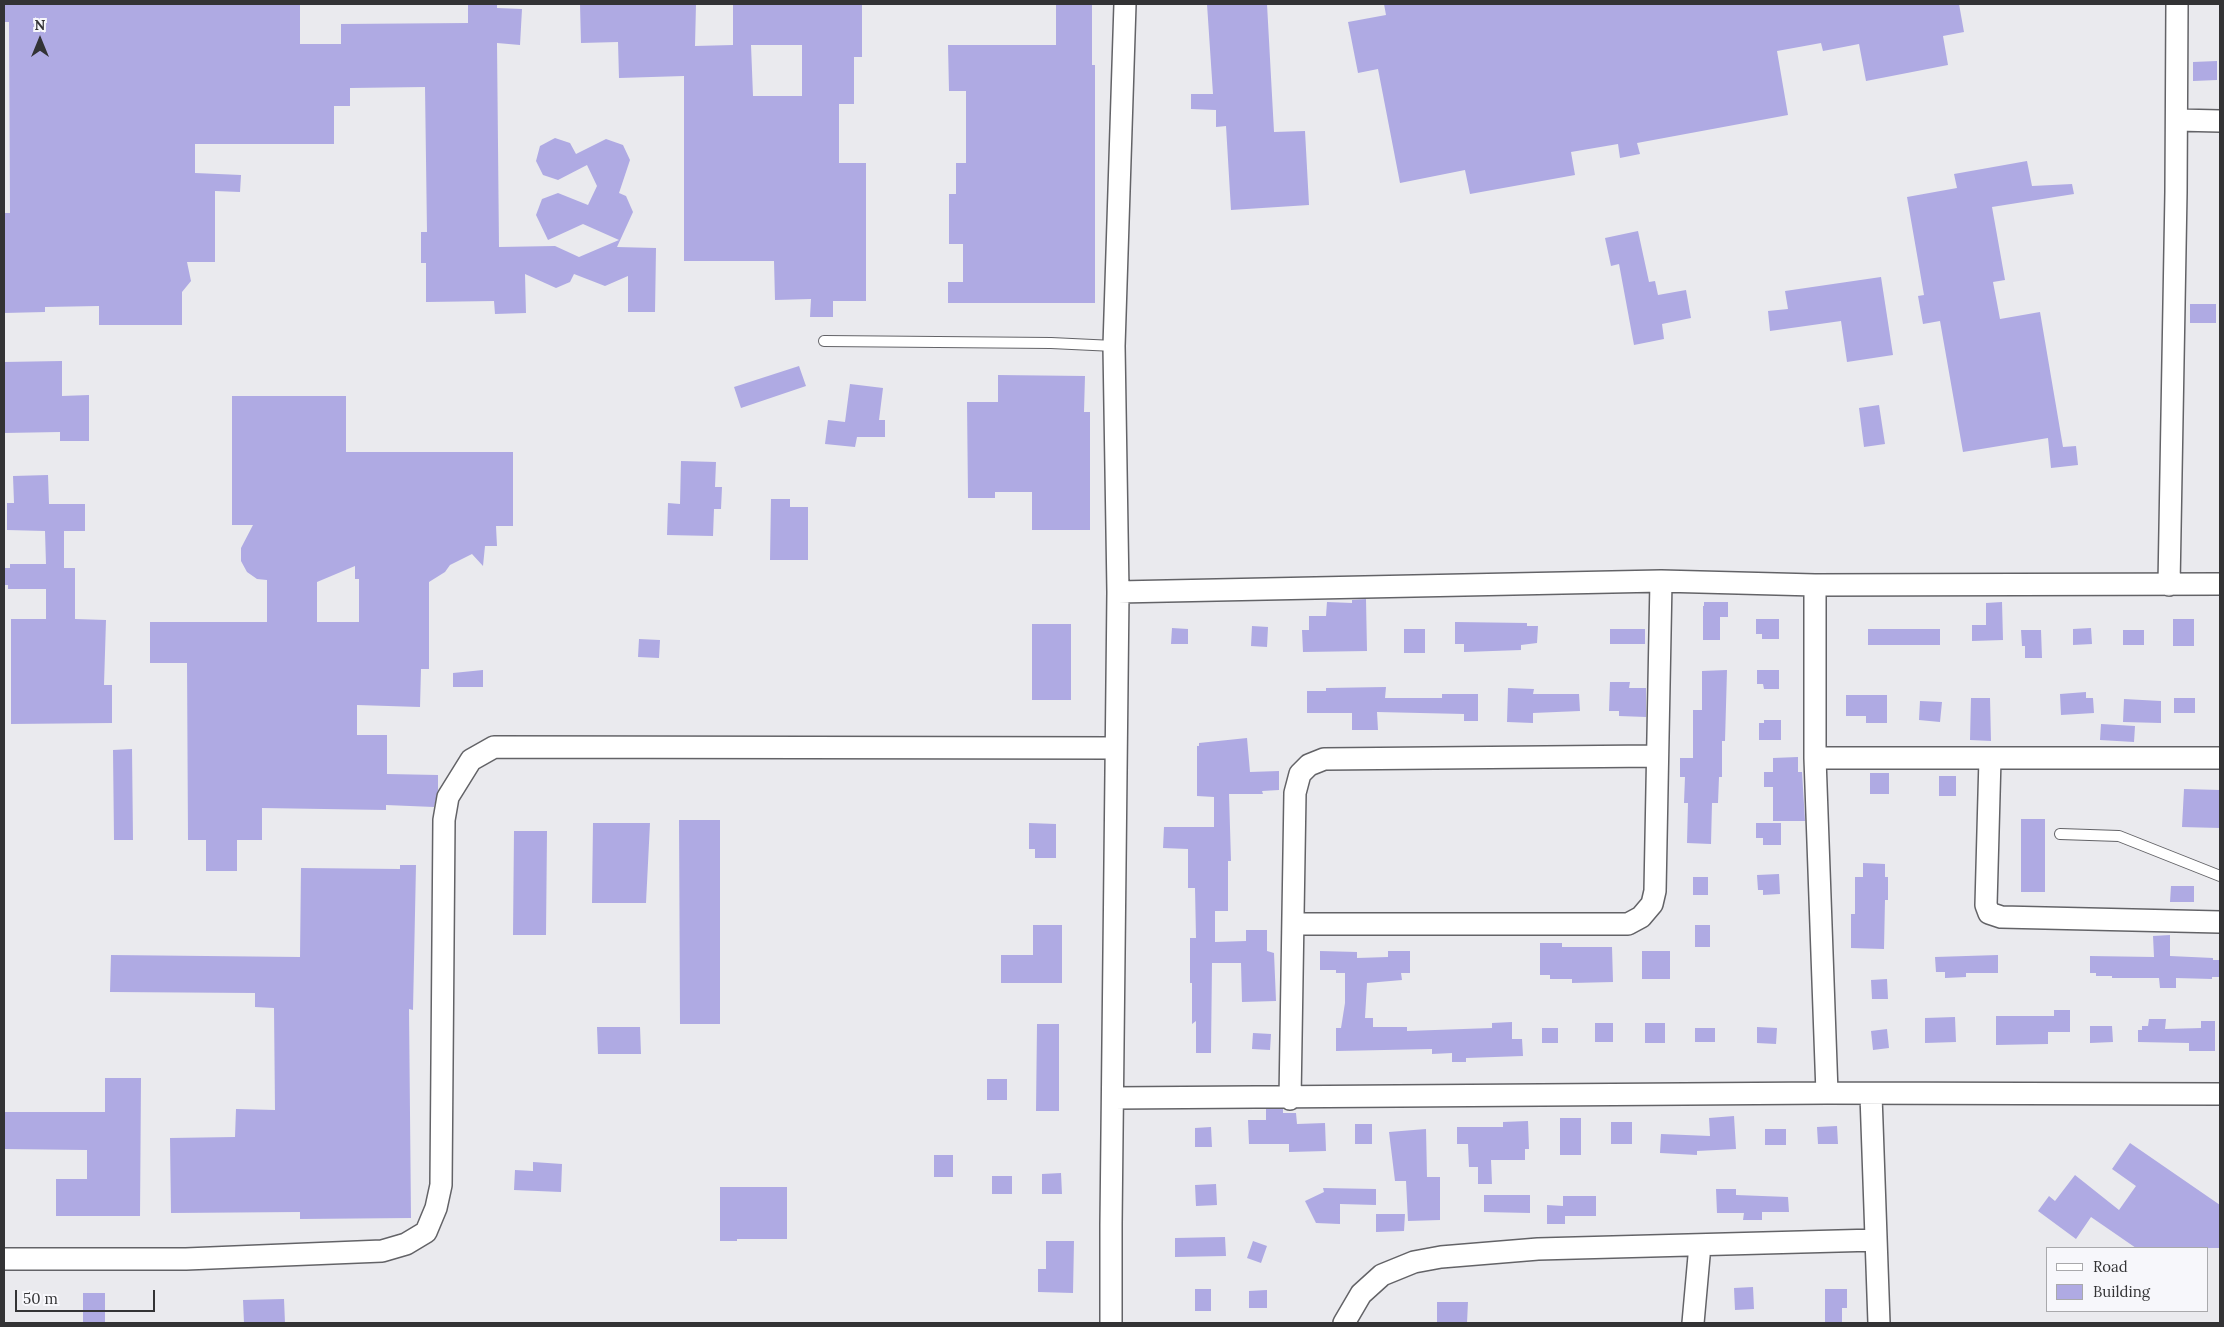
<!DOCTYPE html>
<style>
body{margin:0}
#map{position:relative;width:2224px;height:1327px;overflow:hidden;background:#eaeaee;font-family:Lora,serif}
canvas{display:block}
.frame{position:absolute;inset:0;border:5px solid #333335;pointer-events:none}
.legend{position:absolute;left:2046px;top:1247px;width:162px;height:65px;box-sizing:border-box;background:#f7f7fb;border:1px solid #a9a9ac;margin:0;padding:6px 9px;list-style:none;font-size:15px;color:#333335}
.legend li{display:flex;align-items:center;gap:10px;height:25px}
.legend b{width:25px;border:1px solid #a9a9ac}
.north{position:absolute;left:15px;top:15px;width:50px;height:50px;-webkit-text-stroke:4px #f7f7fb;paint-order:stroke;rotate:0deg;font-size:14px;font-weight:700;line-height:20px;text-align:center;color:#333335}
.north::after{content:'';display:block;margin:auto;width:18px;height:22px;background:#333335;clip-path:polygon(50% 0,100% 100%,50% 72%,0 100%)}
.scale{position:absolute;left:15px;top:1290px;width:140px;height:22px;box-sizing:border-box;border:2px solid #333335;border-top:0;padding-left:6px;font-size:15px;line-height:18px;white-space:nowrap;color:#333335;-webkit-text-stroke:4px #f7f7fb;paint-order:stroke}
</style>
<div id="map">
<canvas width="2224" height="1327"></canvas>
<div class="frame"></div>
<ul class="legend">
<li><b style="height:6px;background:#fff"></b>Road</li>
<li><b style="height:14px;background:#afaae3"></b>Building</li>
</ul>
<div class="north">N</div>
<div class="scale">50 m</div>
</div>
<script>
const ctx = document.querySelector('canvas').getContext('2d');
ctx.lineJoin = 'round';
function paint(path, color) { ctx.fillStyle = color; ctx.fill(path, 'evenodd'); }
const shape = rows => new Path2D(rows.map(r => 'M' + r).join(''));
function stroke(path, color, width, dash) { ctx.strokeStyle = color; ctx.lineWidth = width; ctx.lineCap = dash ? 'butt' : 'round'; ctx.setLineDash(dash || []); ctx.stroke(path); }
paint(shape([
 [4,4,300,4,300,44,341,44,341,24,468,23,468,4,497,4,497,8,522,9,520,45,497,43,499,247,555,246,579,257,619,240,583,224,548,240,536,215,542,199,558,193,588,205,597,186,587,165,558,180,543,175,536,161,540,146,555,138,570,143,576,154,606,139,623,145,630,160,619,193,626,196,633,212,617,247,656,248,655,312,628,312,628,276,605,286,574,274,570,282,556,288,525,274,526,313,495,314,494,301,426,302,426,263,421,263,421,232,427,232,425,87,350,88,350,106,334,106,334,144,195,144,195,173,241,175,240,192,215,191,215,262,187,262,191,281,182,292,182,325,99,325,99,306,45,307,45,312,4,313,4,213,10,213,9,22,4,22],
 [580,4,696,4,695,46,733,45,733,4,862,4,862,57,854,57,854,104,839,104,839,163,866,163,866,301,833,301,833,317,810,317,811,299,775,300,774,261,684,261,684,76,619,78,618,42,581,43],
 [751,45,802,45,802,96,753,96],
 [1056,4,1092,4,1092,65,1095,65,1095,303,948,303,948,282,963,282,963,244,949,244,949,194,956,194,956,163,966,163,966,91,949,91,948,45,1056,45],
 [1207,4,1267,4,1274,132,1305,131,1309,205,1231,210,1226,126,1216,127,1216,110,1191,109,1191,94,1213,94],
 [1384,4,1959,4,1964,32,1943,36,1948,65,1866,81,1859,44,1823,51,1821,43,1777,51,1788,115,1637,143,1640,154,1620,158,1618,144,1571,152,1575,175,1470,194,1465,170,1400,183,1378,69,1358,73,1348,22,1386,15],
 [2217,61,2217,80,2193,81,2193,62],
 [2027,161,2032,186,2072,184,2074,194,1992,207,2005,280,1993,282,2000,319,2040,312,2063,447,2076,446,2078,465,2051,468,2048,438,1963,452,1940,321,1923,324,1918,296,1924,295,1907,197,1957,188,1954,174],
 [1638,231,1649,282,1655,281,1658,295,1686,290,1691,318,1662,324,1664,339,1634,345,1619,264,1611,266,1605,238],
 [1881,277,1893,355,1847,362,1841,321,1770,331,1768,311,1788,309,1785,291],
 [2190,304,2216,304,2216,323,2190,323],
 [62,361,62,396,89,395,89,441,60,441,60,432,4,433,4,362],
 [799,366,806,386,741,408,734,387],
 [998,375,1085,376,1084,412,1090,412,1090,530,1032,530,1032,492,995,492,995,498,968,498,967,402,998,402],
 [850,384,883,388,879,420,885,420,885,437,857,437,855,447,825,444,828,420,845,422],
 [232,396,346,396,346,452,513,452,513,526,496,526,497,546,485,546,483,566,472,554,450,565,445,572,429,582,429,669,421,669,420,707,357,705,357,735,387,735,387,774,438,775,438,790,434,807,386,805,386,810,262,808,262,840,237,840,237,871,206,871,206,840,188,840,187,663,150,663,150,622,267,622,267,580,257,579,247,572,241,561,241,548,253,525,232,525],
 [355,566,355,579,359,579,359,622,317,622,317,582],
 [1879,405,1885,444,1864,447,1859,408],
 [681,461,716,462,715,487,722,487,721,509,714,509,713,536,667,535,668,503,680,504],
 [48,475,49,504,85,504,85,531,64,531,64,568,75,568,75,619,106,620,104,685,112,685,112,723,11,724,11,619,46,619,46,589,8,589,8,585,4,585,4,568,10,568,10,564,46,564,45,531,7,530,7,503,14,503,13,476],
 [771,499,790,499,790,507,808,507,808,560,770,560],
 [1366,599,1367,651,1303,652,1302,630,1309,630,1309,616,1326,616,1327,602,1352,603,1352,600],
 [1704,602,1728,602,1728,617,1720,617,1720,640,1703,640,1703,606,1704,606],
 [2002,602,2003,640,1972,641,1972,625,1986,625,1986,603],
 [1756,619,1779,619,1779,639,1762,639,1762,634,1756,634],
 [2173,619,2194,619,2194,646,2173,646],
 [1455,622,1527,623,1527,626,1538,626,1537,643,1521,645,1521,650,1464,652,1464,644,1455,644],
 [1032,624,1071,624,1071,700,1032,700],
 [1252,626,1268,627,1267,647,1251,646],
 [1172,628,1188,629,1188,644,1171,644],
 [2091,628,2092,644,2073,645,2073,629],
 [1404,629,1425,629,1425,653,1404,653],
 [1610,629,1645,629,1645,644,1610,644],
 [1868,629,1940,629,1940,645,1868,645],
 [2021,630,2041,630,2042,658,2025,658,2025,646,2022,646],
 [2123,630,2144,630,2144,645,2123,645],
 [639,639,660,640,659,658,638,657],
 [483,670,483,687,453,687,453,673],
 [1727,670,1725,741,1722,741,1722,777,1719,777,1718,803,1712,803,1711,844,1687,843,1688,803,1684,803,1685,777,1680,777,1680,758,1693,758,1693,710,1702,710,1702,671],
 [1757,670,1779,670,1779,689,1764,689,1763,684,1757,684],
 [1610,682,1630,682,1629,688,1646,688,1646,717,1619,716,1619,711,1609,711],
 [1386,687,1385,698,1442,698,1442,694,1478,694,1478,721,1464,721,1464,714,1377,712,1378,730,1352,730,1352,713,1307,713,1307,691,1326,691,1326,688],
 [1508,688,1534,689,1533,694,1579,694,1580,711,1533,713,1533,723,1507,722],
 [2086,692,2086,698,2093,698,2094,713,2061,715,2060,694],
 [1846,695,1887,695,1887,723,1866,723,1866,716,1846,716],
 [1971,698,1990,698,1991,741,1970,740],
 [2174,698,2195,698,2195,713,2174,713],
 [2124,699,2161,701,2161,723,2123,722],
 [1920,701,1942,702,1940,722,1919,720],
 [1764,720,1781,720,1781,740,1759,740,1759,723,1764,723],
 [2101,724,2135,726,2134,742,2100,740],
 [1247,738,1250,772,1279,771,1279,790,1262,791,1263,794,1229,794,1231,861,1228,861,1228,911,1215,911,1215,942,1246,941,1246,930,1267,930,1267,951,1274,953,1276,1001,1242,1002,1241,963,1212,963,1211,1053,1196,1053,1196,1021,1192,1024,1192,983,1190,983,1190,938,1196,938,1195,888,1188,888,1188,849,1163,848,1164,827,1214,827,1214,797,1197,796,1197,746,1199,746,1199,743],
 [132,749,133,840,114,840,113,750],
 [1798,757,1798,772,1802,772,1805,821,1773,821,1773,787,1764,787,1764,772,1773,772,1773,758],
 [1870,773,1889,773,1889,794,1870,794],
 [1939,776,1956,776,1956,796,1939,796],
 [2184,789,2220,790,2220,828,2182,827],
 [2021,819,2045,819,2045,892,2021,892],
 [679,820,720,820,720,1024,680,1024],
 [593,823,650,823,646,903,592,903],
 [1029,823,1056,824,1056,858,1035,858,1035,849,1029,849],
 [1756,823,1781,823,1781,845,1763,845,1763,838,1756,838],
 [514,831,547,831,546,935,513,935],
 [1863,863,1885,864,1885,877,1888,877,1888,900,1885,900,1884,949,1851,948,1851,914,1855,914,1855,877,1863,877],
 [400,865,416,865,413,1010,409,1009,411,1218,300,1219,300,1212,171,1213,170,1138,235,1137,236,1109,275,1110,274,1008,255,1007,255,993,110,992,111,955,300,957,301,868,400,869],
 [1779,874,1780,894,1763,895,1763,890,1758,890,1757,875],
 [1693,877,1708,877,1708,895,1693,895],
 [2171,886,2194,886,2194,902,2170,902],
 [1033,925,1062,925,1062,983,1001,983,1001,955,1033,955],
 [1695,925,1710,925,1710,947,1695,947],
 [2170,935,2170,956,2213,958,2213,960,2220,960,2220,977,2212,977,2212,979,2176,978,2176,988,2160,988,2159,978,2112,978,2112,976,2096,976,2096,973,2090,973,2090,956,2154,957,2153,936],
 [1540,943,1562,943,1562,947,1612,947,1613,982,1572,983,1572,979,1550,979,1550,975,1540,975],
 [1320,951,1357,952,1357,958,1388,957,1388,951,1410,951,1410,973,1401,973,1402,980,1367,983,1365,1018,1373,1018,1373,1027,1407,1027,1407,1031,1492,1028,1492,1023,1512,1022,1512,1039,1522,1039,1523,1056,1466,1058,1466,1062,1452,1062,1452,1053,1432,1054,1432,1049,1336,1051,1336,1028,1341,1028,1345,1003,1345,973,1336,973,1336,970,1320,970],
 [1642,951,1670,951,1670,979,1642,979],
 [1998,955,1998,973,1966,973,1966,977,1945,978,1945,972,1936,972,1935,957],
 [1887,979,1888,999,1872,999,1871,980],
 [2054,1010,2070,1010,2070,1032,2048,1032,2048,1044,1996,1045,1996,1016,2054,1016],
 [1955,1017,1956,1042,1925,1043,1925,1018],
 [2149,1019,2166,1019,2165,1029,2201,1028,2201,1021,2215,1021,2215,1051,2189,1051,2189,1043,2138,1042,2138,1030,2142,1030,2142,1026,2148,1026],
 [1595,1023,1613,1023,1613,1042,1595,1042],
 [1645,1023,1665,1023,1665,1043,1645,1043],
 [1037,1024,1059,1024,1059,1111,1036,1111],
 [2090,1026,2112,1026,2113,1042,2090,1043],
 [597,1027,640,1027,641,1054,598,1054],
 [1757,1027,1777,1028,1776,1044,1757,1043],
 [1542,1028,1558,1028,1558,1043,1542,1043],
 [1695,1028,1715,1028,1715,1042,1695,1042],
 [1887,1029,1889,1048,1873,1050,1871,1031],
 [1253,1033,1271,1034,1270,1050,1252,1049],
 [105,1078,141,1078,140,1216,56,1216,56,1179,87,1179,87,1150,4,1149,4,1112,105,1112],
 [987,1079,1007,1079,1007,1100,987,1100],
 [1266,1109,1283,1109,1283,1113,1296,1113,1297,1124,1325,1123,1326,1151,1289,1152,1289,1144,1249,1144,1248,1120,1266,1120],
 [1734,1116,1736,1149,1697,1151,1697,1155,1660,1153,1661,1134,1710,1136,1709,1118],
 [1560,1118,1581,1118,1581,1155,1560,1155],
 [1528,1121,1529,1149,1525,1149,1525,1160,1491,1160,1492,1184,1478,1184,1478,1167,1469,1167,1468,1144,1457,1144,1457,1127,1503,1127,1503,1122],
 [1611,1122,1632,1122,1632,1144,1611,1144],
 [1355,1124,1372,1124,1372,1144,1355,1144],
 [1837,1126,1838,1144,1818,1144,1817,1127],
 [1211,1127,1212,1147,1195,1147,1195,1128],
 [1426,1129,1427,1177,1440,1177,1440,1220,1408,1221,1406,1181,1395,1181,1389,1132],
 [1765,1129,1786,1129,1786,1145,1765,1145],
 [2130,1143,2220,1205,2220,1248,2136,1248,2091,1217,2076,1239,2038,1211,2049,1196,2055,1201,2075,1175,2119,1210,2136,1186,2112,1169],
 [934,1155,953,1155,953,1177,934,1177],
 [533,1162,562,1164,561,1192,514,1190,515,1170,533,1171],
 [1061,1173,1062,1194,1042,1194,1042,1174],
 [992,1176,1012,1176,1012,1194,992,1194],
 [1216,1184,1217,1205,1196,1206,1195,1185],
 [720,1187,787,1187,787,1239,737,1239,737,1241,720,1241],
 [1323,1188,1376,1189,1376,1205,1340,1204,1340,1224,1316,1223,1305,1201,1324,1192],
 [1716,1189,1736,1189,1736,1195,1788,1197,1789,1212,1762,1212,1762,1220,1743,1220,1744,1213,1717,1213],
 [1484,1195,1530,1195,1530,1213,1484,1212],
 [1563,1196,1596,1196,1596,1216,1565,1216,1565,1224,1547,1224,1547,1205,1563,1206],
 [1376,1214,1405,1214,1404,1231,1376,1232],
 [1225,1237,1226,1256,1175,1257,1175,1238],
 [1046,1241,1074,1241,1073,1293,1038,1292,1038,1269,1046,1269],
 [1253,1241,1267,1246,1261,1263,1247,1258],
 [1753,1287,1754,1309,1735,1310,1734,1288],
 [1195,1289,1211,1289,1211,1311,1195,1311],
 [1825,1289,1847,1289,1847,1308,1842,1308,1842,1323,1825,1323],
 [1267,1290,1267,1308,1249,1308,1249,1291],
 [83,1293,105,1293,105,1323,83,1323],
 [284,1299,285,1323,244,1323,243,1300],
 [1437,1302,1468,1302,1467,1323,1437,1323]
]), '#afaae3');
const service = shape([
 [824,341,1051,343,1114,346],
 [2060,834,2119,836,2220,876]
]);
const minor = shape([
 [2177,120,2220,121],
 [1815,585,1815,758,1827,1093],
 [2169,585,2176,192,2177,4],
 [1118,592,1661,581,1815,585,2220,584],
 [1815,758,2220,758],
 [1990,758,1986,905,1989,913,2001,917,2220,922],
 [1294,924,1628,924,1641,917,1652,904,1655,891,1661,581],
 [1871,1095,1879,1323],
 [1113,1098,1827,1093,2220,1094],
 [1290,1099,1295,793,1300,774,1309,765,1324,759,1656,756],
 [4,1259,186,1259,382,1251,406,1244,426,1232,436,1208,441,1185,444,820,448,797,471,760,494,747,1116,748],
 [1111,1323,1111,1224,1118,592,1114,346,1125,4],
 [1344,1323,1361,1294,1382,1275,1414,1262,1441,1257,1538,1249,1876,1240],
 [1693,1323,1700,1245]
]);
stroke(service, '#636367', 12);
stroke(minor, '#636367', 24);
stroke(service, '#fff', 10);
stroke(minor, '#fff', 21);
</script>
